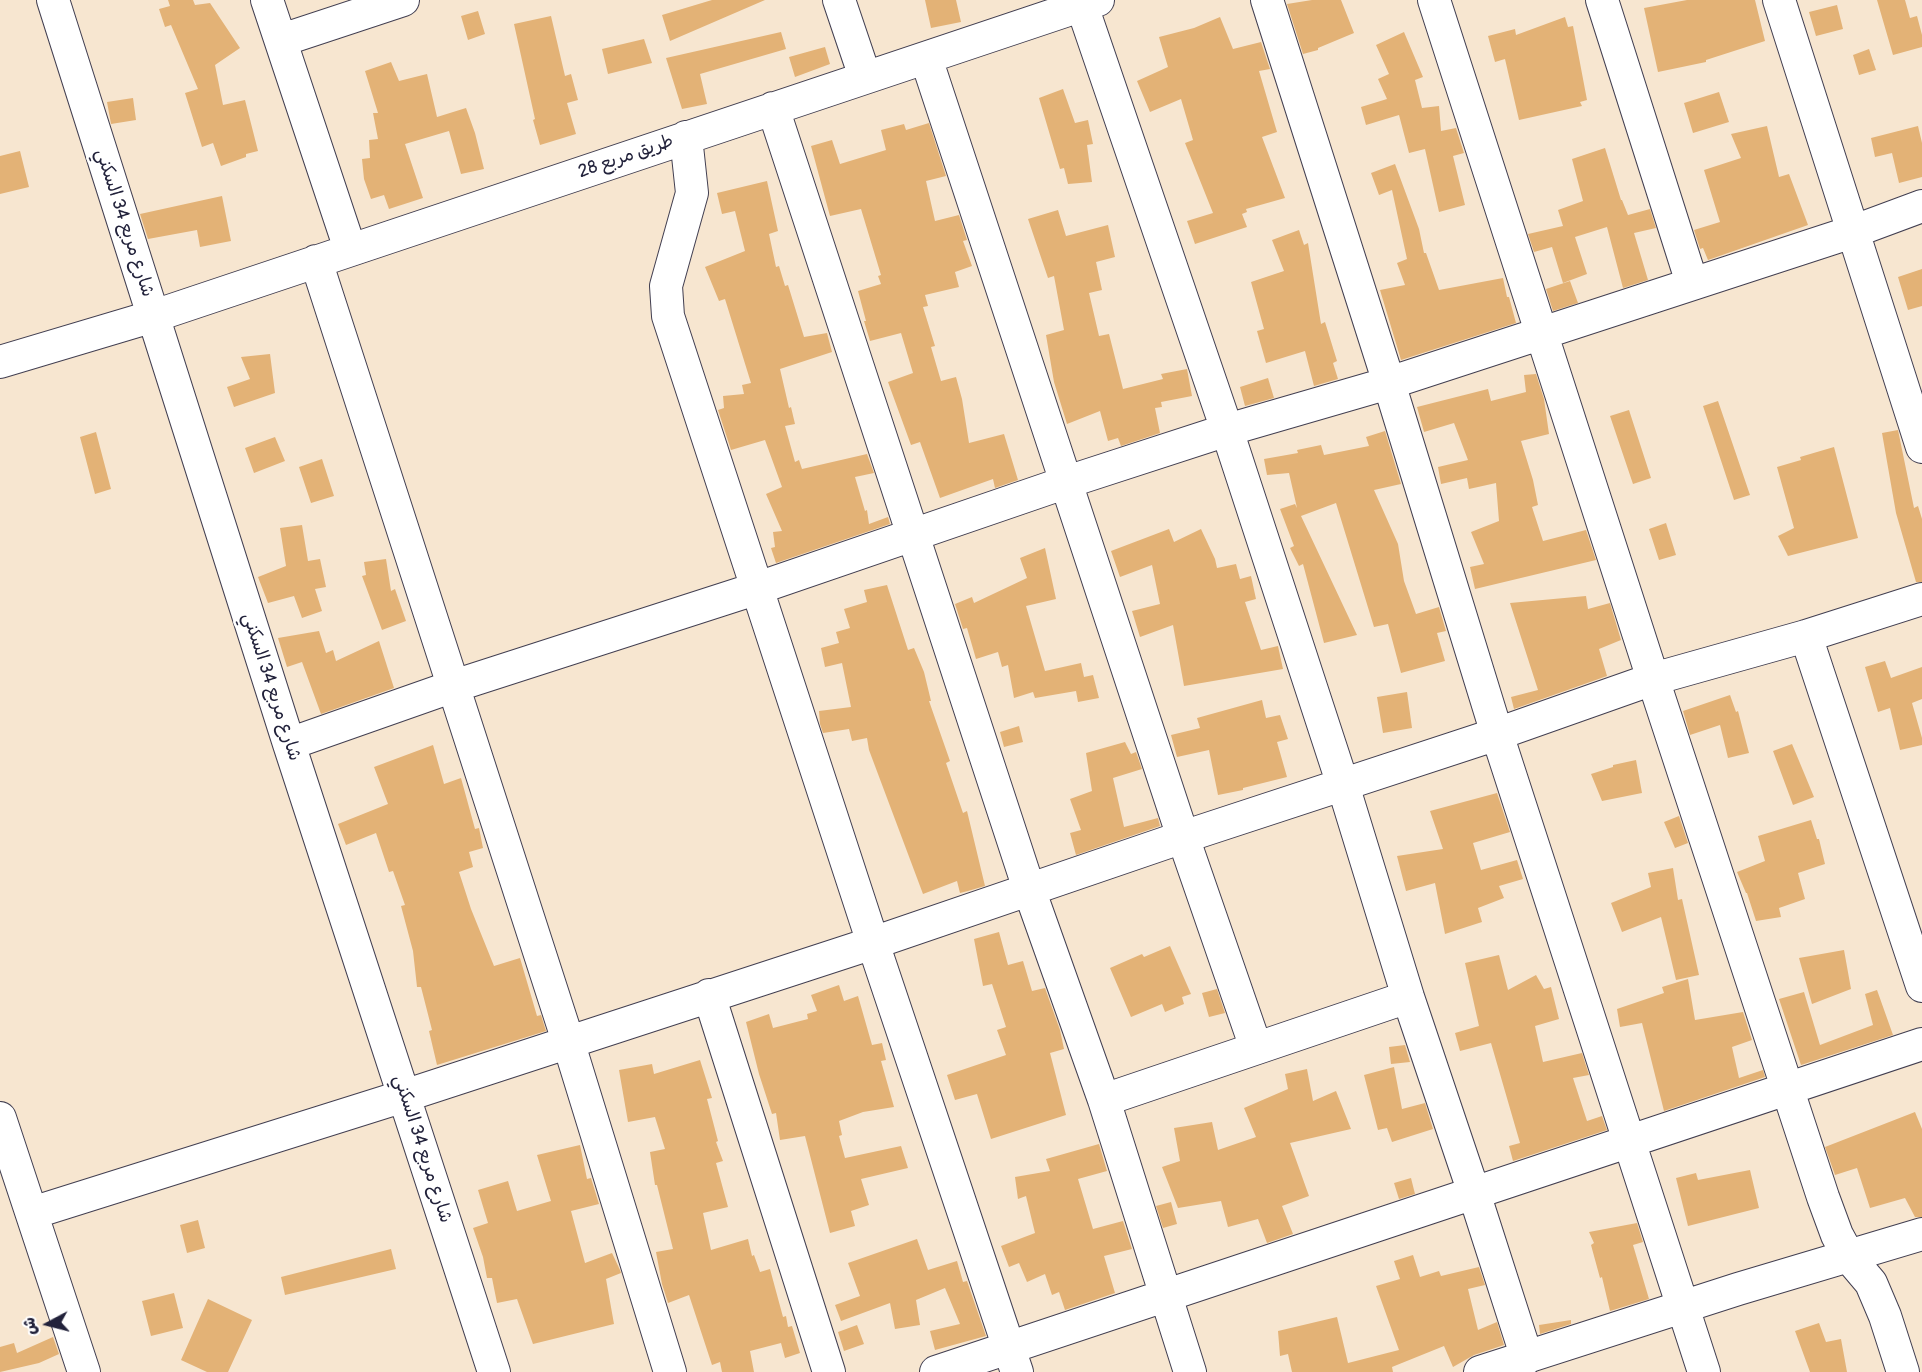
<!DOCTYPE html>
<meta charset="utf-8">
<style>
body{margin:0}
#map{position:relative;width:1922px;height:1372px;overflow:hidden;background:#f7e6d0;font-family:Pangolin,"Playpen Sans Arabic",sans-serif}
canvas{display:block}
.north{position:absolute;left:18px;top:1294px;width:60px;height:60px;-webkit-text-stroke:4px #fff;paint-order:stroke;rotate:263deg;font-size:16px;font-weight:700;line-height:24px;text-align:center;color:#22223b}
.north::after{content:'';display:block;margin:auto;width:21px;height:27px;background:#22223b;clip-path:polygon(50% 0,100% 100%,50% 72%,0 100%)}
</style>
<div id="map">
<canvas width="1922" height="1372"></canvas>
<div class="north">ش</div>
</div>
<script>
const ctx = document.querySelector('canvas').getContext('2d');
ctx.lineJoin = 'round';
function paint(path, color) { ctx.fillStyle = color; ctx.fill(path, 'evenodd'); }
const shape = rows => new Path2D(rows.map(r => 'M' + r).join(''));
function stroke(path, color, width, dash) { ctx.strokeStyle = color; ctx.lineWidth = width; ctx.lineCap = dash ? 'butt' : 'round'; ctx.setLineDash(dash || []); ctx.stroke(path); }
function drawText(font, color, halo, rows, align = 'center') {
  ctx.font = font + ' Pangolin,"Playpen Sans Arabic",sans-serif'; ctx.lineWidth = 5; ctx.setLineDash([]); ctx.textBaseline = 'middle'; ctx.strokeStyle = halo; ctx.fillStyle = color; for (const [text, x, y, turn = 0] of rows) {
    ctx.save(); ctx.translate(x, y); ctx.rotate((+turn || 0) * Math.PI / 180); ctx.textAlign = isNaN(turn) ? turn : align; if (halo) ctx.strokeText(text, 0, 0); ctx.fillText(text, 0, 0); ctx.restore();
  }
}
paint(shape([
 [168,0,193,0,195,5,210,3,240,48,215,65,223,105,245,100,258,151,246,154,246,157,221,166,213,143,202,147,185,93,198,89,171,25,165,27,159,9,170,6],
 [712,0,765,0,670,41,662,15],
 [925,0,956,0,961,22,931,28],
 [1312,0,1341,0,1354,33,1318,48,1318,50,1303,54,1287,4],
 [1687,0,1755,0,1765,41,1706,60,1706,62,1658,72,1644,8],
 [1877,0,1905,0,1910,18,1917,16,1922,35,1922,47,1893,55],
 [1837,5,1843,29,1816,36,1809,12],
 [478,11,485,34,468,40,461,16],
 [551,16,565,76,571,74,578,100,567,103,576,134,540,145,533,120,535,119,514,24],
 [1220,17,1233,49,1261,42,1270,69,1259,71,1277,132,1262,137,1285,198,1246,209,1247,212,1242,214,1247,227,1195,244,1187,221,1213,213,1185,143,1193,140,1181,99,1150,112,1137,81,1168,67,1159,37,1194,28],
 [1565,17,1568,27,1573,26,1587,100,1580,102,1582,106,1519,120,1505,59,1495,62,1488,36,1515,29,1516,35],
 [781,32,786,49,700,74,707,104,682,109,666,58],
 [1404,32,1423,77,1415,80,1422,108,1439,106,1441,131,1456,128,1464,153,1453,156,1465,205,1439,212,1425,149,1409,153,1399,115,1366,125,1361,107,1387,99,1378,79,1389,74,1376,45],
 [644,39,652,63,608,74,602,49],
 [825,47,830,64,795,77,789,57],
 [1869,49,1876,70,1859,75,1853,55],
 [391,62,399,81,427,74,437,117,466,108,475,133,484,169,461,174,449,131,405,144,423,198,389,209,384,195,371,199,364,179,362,159,370,158,369,140,378,139,373,113,378,113,365,71],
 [1063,89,1075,123,1088,120,1093,144,1087,145,1092,182,1068,184,1064,168,1060,169,1039,98],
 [1719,92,1729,122,1693,133,1684,103],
 [133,98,136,120,111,124,107,102],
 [929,123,946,176,926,181,935,221,959,215,967,240,963,241,972,266,955,272,959,287,925,295,928,306,923,307,935,346,931,347,941,381,956,377,962,399,969,443,1004,434,1018,480,995,488,993,479,940,498,920,442,911,445,888,382,913,373,901,333,870,341,864,321,866,321,858,291,881,284,878,276,881,275,861,209,830,216,811,146,832,140,840,164,886,150,881,130,904,124,906,130],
 [1767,126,1779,177,1789,174,1808,225,1708,260,1703,248,1700,249,1694,230,1720,222,1704,170,1741,158,1731,134],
 [1918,126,1922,143,1922,177,1899,183,1892,153,1875,157,1871,138],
 [1605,148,1621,200,1622,200,1628,215,1650,209,1656,228,1634,233,1648,280,1623,288,1607,227,1575,237,1587,274,1563,283,1552,247,1534,252,1528,234,1563,226,1558,210,1583,201,1572,159],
 [20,151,29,187,0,194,0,156],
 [1395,164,1419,229,1424,253,1426,253,1439,290,1503,278,1507,297,1509,297,1516,323,1401,360,1380,290,1405,285,1397,263,1407,259,1392,190,1379,195,1371,173],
 [767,181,778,231,769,234,776,267,779,266,785,286,788,285,804,337,827,333,832,352,780,369,789,408,791,407,795,424,785,426,795,462,799,460,802,469,867,454,874,473,855,477,865,511,867,510,869,524,888,517,890,524,776,563,771,548,775,547,773,532,782,531,766,494,782,487,765,440,731,450,718,410,724,408,723,396,744,394,742,385,751,383,725,299,719,301,705,267,745,251,735,211,722,214,717,193],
 [222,196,231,241,200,247,197,230,148,239,140,214],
 [1058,210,1066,236,1108,225,1115,257,1096,262,1102,290,1089,293,1099,336,1109,334,1123,389,1163,379,1161,374,1187,369,1192,396,1161,402,1162,407,1155,408,1160,433,1121,446,1118,438,1108,441,1100,411,1067,424,1054,382,1046,335,1064,330,1054,276,1048,278,1028,219],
 [1299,230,1304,245,1308,243,1321,324,1325,322,1337,361,1333,363,1338,379,1314,386,1305,351,1266,363,1257,331,1264,329,1251,282,1284,271,1272,240],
 [1922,269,1922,306,1908,310,1898,277],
 [1570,281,1578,303,1553,311,1546,289],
 [270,354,275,393,234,407,227,387,250,379,241,357],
 [1536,374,1544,399,1549,434,1521,441,1533,480,1538,505,1532,507,1543,541,1586,530,1596,560,1475,589,1470,567,1484,564,1471,532,1499,521,1496,483,1469,489,1467,478,1441,484,1438,467,1468,460,1454,423,1424,432,1417,407,1488,389,1491,401,1526,392,1524,375],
 [1268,378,1274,398,1245,406,1240,387],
 [1718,401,1750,495,1734,500,1703,406],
 [1629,410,1651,478,1633,484,1610,416],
 [1898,430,1914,508,1918,506,1922,519,1922,582,1916,582,1896,513,1882,433],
 [1385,431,1401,484,1374,490,1398,544,1404,581,1416,614,1439,607,1446,631,1437,633,1445,661,1401,673,1388,624,1374,627,1336,503,1301,516,1357,635,1324,643,1303,564,1299,566,1290,548,1294,546,1280,509,1295,504,1297,508,1289,473,1267,475,1264,459,1298,453,1297,450,1321,445,1324,455,1369,446,1366,437],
 [96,432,111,489,95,494,80,437],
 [275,437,285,461,254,473,245,448],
 [1834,447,1858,538,1788,556,1778,536,1794,528,1777,467,1801,460,1800,457],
 [322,459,334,496,311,503,299,467],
 [1666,523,1676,555,1659,560,1649,529],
 [302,525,308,561,320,559,326,587,315,589,322,611,302,618,294,596,268,603,258,577,286,566,280,528],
 [1169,529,1174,542,1201,529,1215,559,1217,568,1236,564,1240,579,1251,576,1256,599,1245,602,1261,650,1278,646,1283,669,1184,686,1173,625,1140,637,1132,611,1160,604,1152,565,1120,577,1111,551],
 [1045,548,1056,599,1026,606,1045,671,1081,663,1084,677,1093,675,1099,698,1078,702,1076,691,1035,698,1033,692,1014,698,1008,665,1002,667,998,652,976,659,967,628,963,629,955,604,972,597,974,603,1027,578,1020,558],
 [386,559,391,591,395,589,406,621,382,630,362,576,366,575,364,562],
 [887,585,908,650,914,648,924,672,931,701,929,701,950,761,946,763,963,813,967,811,985,886,968,891,960,893,957,881,923,894,869,750,867,738,852,741,849,729,823,733,820,724,819,711,851,707,842,663,825,667,821,648,839,643,836,632,850,628,844,609,867,602,864,590],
 [1586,596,1588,609,1610,603,1621,640,1599,649,1607,676,1514,709,1511,697,1538,690,1510,603],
 [319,631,326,653,333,650,336,661,379,641,394,688,321,714,302,662,287,667,278,638],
 [1885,661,1891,678,1922,667,1922,699,1912,703,1922,738,1922,745,1900,750,1890,708,1878,712,1865,667],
 [1407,692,1412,728,1383,733,1377,697],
 [1730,695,1736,712,1738,711,1749,753,1728,758,1720,725,1690,735,1683,711],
 [1262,700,1266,718,1280,715,1288,739,1277,742,1287,777,1243,788,1243,790,1218,795,1209,750,1177,757,1171,735,1200,728,1197,718],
 [1019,726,1023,742,1004,747,1000,732],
 [1125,742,1131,754,1136,752,1142,769,1113,778,1124,827,1158,818,1160,826,1076,855,1070,833,1081,830,1070,799,1092,791,1086,753],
 [1792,744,1814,797,1793,805,1773,751],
 [433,745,444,784,461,778,475,829,479,828,483,848,469,852,473,867,459,872,471,909,494,966,520,958,537,1016,541,1015,546,1031,437,1065,429,1031,432,1030,421,987,417,987,413,951,401,906,405,905,393,871,389,872,376,833,346,845,338,824,388,804,374,767],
 [1636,760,1642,793,1602,801,1591,774,1613,767,1613,765],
 [1497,793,1510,832,1473,843,1481,870,1517,860,1523,879,1499,886,1504,898,1478,908,1482,922,1445,934,1435,883,1406,891,1397,856,1443,849,1430,811],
 [1679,816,1688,843,1675,848,1664,822],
 [1811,820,1817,839,1819,839,1825,864,1798,873,1805,899,1779,908,1781,917,1756,921,1747,893,1746,893,1737,872,1765,861,1758,836],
 [1673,868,1678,900,1682,899,1699,975,1676,980,1661,917,1622,932,1611,903,1651,887,1648,873],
 [999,932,1008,965,1023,961,1032,991,1045,988,1060,1030,1064,1049,1050,1053,1066,1115,991,1139,977,1094,955,1100,947,1075,1006,1055,997,1030,1006,1027,992,984,983,986,974,939],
 [1170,946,1191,994,1182,997,1184,1004,1165,1012,1162,1004,1131,1017,1110,968,1142,954,1144,957],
 [1844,950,1851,989,1812,1004,1799,958],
 [1499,955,1508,990,1536,975,1544,989,1551,987,1559,1019,1535,1026,1543,1062,1582,1053,1589,1075,1573,1078,1587,1121,1602,1116,1607,1130,1513,1161,1509,1146,1520,1143,1491,1043,1460,1051,1455,1033,1479,1026,1465,963],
 [1688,979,1695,1020,1743,1012,1752,1040,1732,1047,1739,1078,1763,1070,1765,1077,1664,1111,1642,1023,1620,1027,1617,1009,1664,993,1662,987],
 [839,985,844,1001,858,996,872,1045,882,1043,886,1060,881,1061,894,1107,863,1112,839,1121,842,1135,839,1136,845,1158,901,1146,908,1168,861,1179,869,1205,851,1211,855,1226,830,1233,805,1136,780,1140,776,1113,772,1114,759,1074,746,1022,769,1014,773,1028,808,1019,807,1014,817,1011,811,995],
 [1217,989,1225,1013,1209,1017,1202,993],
 [1877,990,1893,1035,1801,1065,1779,999,1804,992,1820,1045,1873,1025,1865,994],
 [1405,1045,1410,1062,1391,1064,1389,1047],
 [700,1060,712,1098,707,1099,718,1141,716,1142,723,1161,716,1163,728,1207,703,1213,711,1250,748,1239,752,1256,754,1255,760,1272,770,1269,783,1317,786,1316,788,1327,792,1326,800,1353,785,1358,781,1343,750,1351,754,1372,722,1372,720,1362,712,1365,689,1295,668,1303,662,1284,656,1252,673,1249,657,1185,655,1185,650,1152,665,1149,655,1117,628,1122,619,1070,652,1064,654,1074],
 [1394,1067,1402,1109,1425,1103,1433,1129,1392,1142,1387,1128,1378,1130,1364,1075],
 [1307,1069,1313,1101,1336,1091,1351,1129,1290,1143,1309,1196,1282,1206,1293,1234,1267,1243,1258,1219,1228,1227,1221,1201,1178,1208,1162,1167,1180,1161,1174,1128,1212,1122,1218,1150,1256,1137,1244,1108,1288,1089,1285,1074],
 [1915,1112,1922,1129,1922,1217,1915,1217,1905,1198,1870,1208,1857,1168,1835,1175,1825,1147],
 [1099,1144,1107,1171,1078,1179,1093,1229,1123,1221,1132,1249,1104,1256,1115,1293,1065,1310,1059,1292,1052,1295,1045,1274,1027,1282,1019,1263,1009,1267,1001,1246,1035,1233,1026,1196,1018,1199,1015,1177,1050,1171,1046,1159],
 [580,1145,587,1179,591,1178,599,1204,571,1211,585,1263,612,1253,620,1270,621,1273,606,1279,614,1324,533,1344,517,1299,497,1303,492,1278,487,1278,483,1257,473,1228,488,1223,478,1190,508,1181,517,1211,551,1201,537,1155],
 [1750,1170,1759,1208,1688,1226,1676,1178,1696,1173,1698,1180],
 [1411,1178,1415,1194,1399,1199,1394,1183],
 [1171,1202,1177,1224,1163,1228,1156,1206],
 [198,1220,205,1248,187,1253,180,1225],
 [1637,1223,1643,1242,1633,1245,1649,1299,1610,1311,1602,1277,1600,1278,1591,1245,1594,1243,1589,1232],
 [917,1239,928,1270,957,1261,963,1282,967,1281,986,1336,935,1350,930,1331,960,1324,945,1288,916,1300,920,1325,895,1329,890,1303,841,1321,835,1305,860,1296,848,1263],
 [391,1249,396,1269,285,1295,281,1277],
 [1413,1255,1420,1277,1439,1271,1441,1276,1479,1267,1485,1285,1468,1289,1478,1330,1497,1322,1504,1345,1474,1355,1453,1367,1444,1346,1392,1367,1393,1372,1292,1372,1288,1354,1280,1356,1278,1331,1337,1317,1348,1363,1399,1350,1376,1286,1400,1279,1394,1261],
 [174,1293,183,1328,151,1336,142,1301],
 [208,1299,252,1320,228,1372,207,1372,181,1360],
 [1571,1320,1571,1324,1540,1334,1539,1325],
 [1819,1323,1826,1342,1841,1339,1847,1372,1810,1372,1795,1331],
 [857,1325,864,1344,844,1351,838,1332],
 [53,1337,59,1354,39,1363,0,1372,0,1347,14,1343,17,1353]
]), '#e3b276');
const minor = shape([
 [53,0,289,744,494,1372],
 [267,0,350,249],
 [839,0,865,77],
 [1080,0,1227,430,1343,785,1408,997,1474,1193,1527,1358],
 [1267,0,1389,383,1497,734,1704,1372],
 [1434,0,1653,679,1823,1197,1837,1235,1849,1257,1871,1283,1885,1316,1903,1372],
 [1602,0,1692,283],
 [1779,0,1922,447],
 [282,40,403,0],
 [926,58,1183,837,1256,1048],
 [773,108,1029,889,1104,1100,1190,1372],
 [686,137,692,193,666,286,668,316,873,943,1017,1372],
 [316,261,568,1041,670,1372],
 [0,362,154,316,1098,0],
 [1806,636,1922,986],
 [289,744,454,686,758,588,1067,482,1227,430,1389,383,1852,232,1922,206],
 [709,995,829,1372],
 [1104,1100,1408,997],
 [0,1118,84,1372],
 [32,1213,404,1096,873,943,1183,837,1497,734,1653,679,1806,636,1922,599],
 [936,1372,1922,1044],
 [1480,1372,1738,1289,1922,1234]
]);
stroke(minor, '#423f51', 34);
stroke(minor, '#fff', 32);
drawText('18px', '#22223b', '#fff', [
 ["طريق مربع 28",626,157,-19],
 ["شارع مربع 34 السكني",124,223,72],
 ["شارع مربع 34 السكني",271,687,72],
 ["شارع مربع 34 السكني",422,1149,72]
]);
</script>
